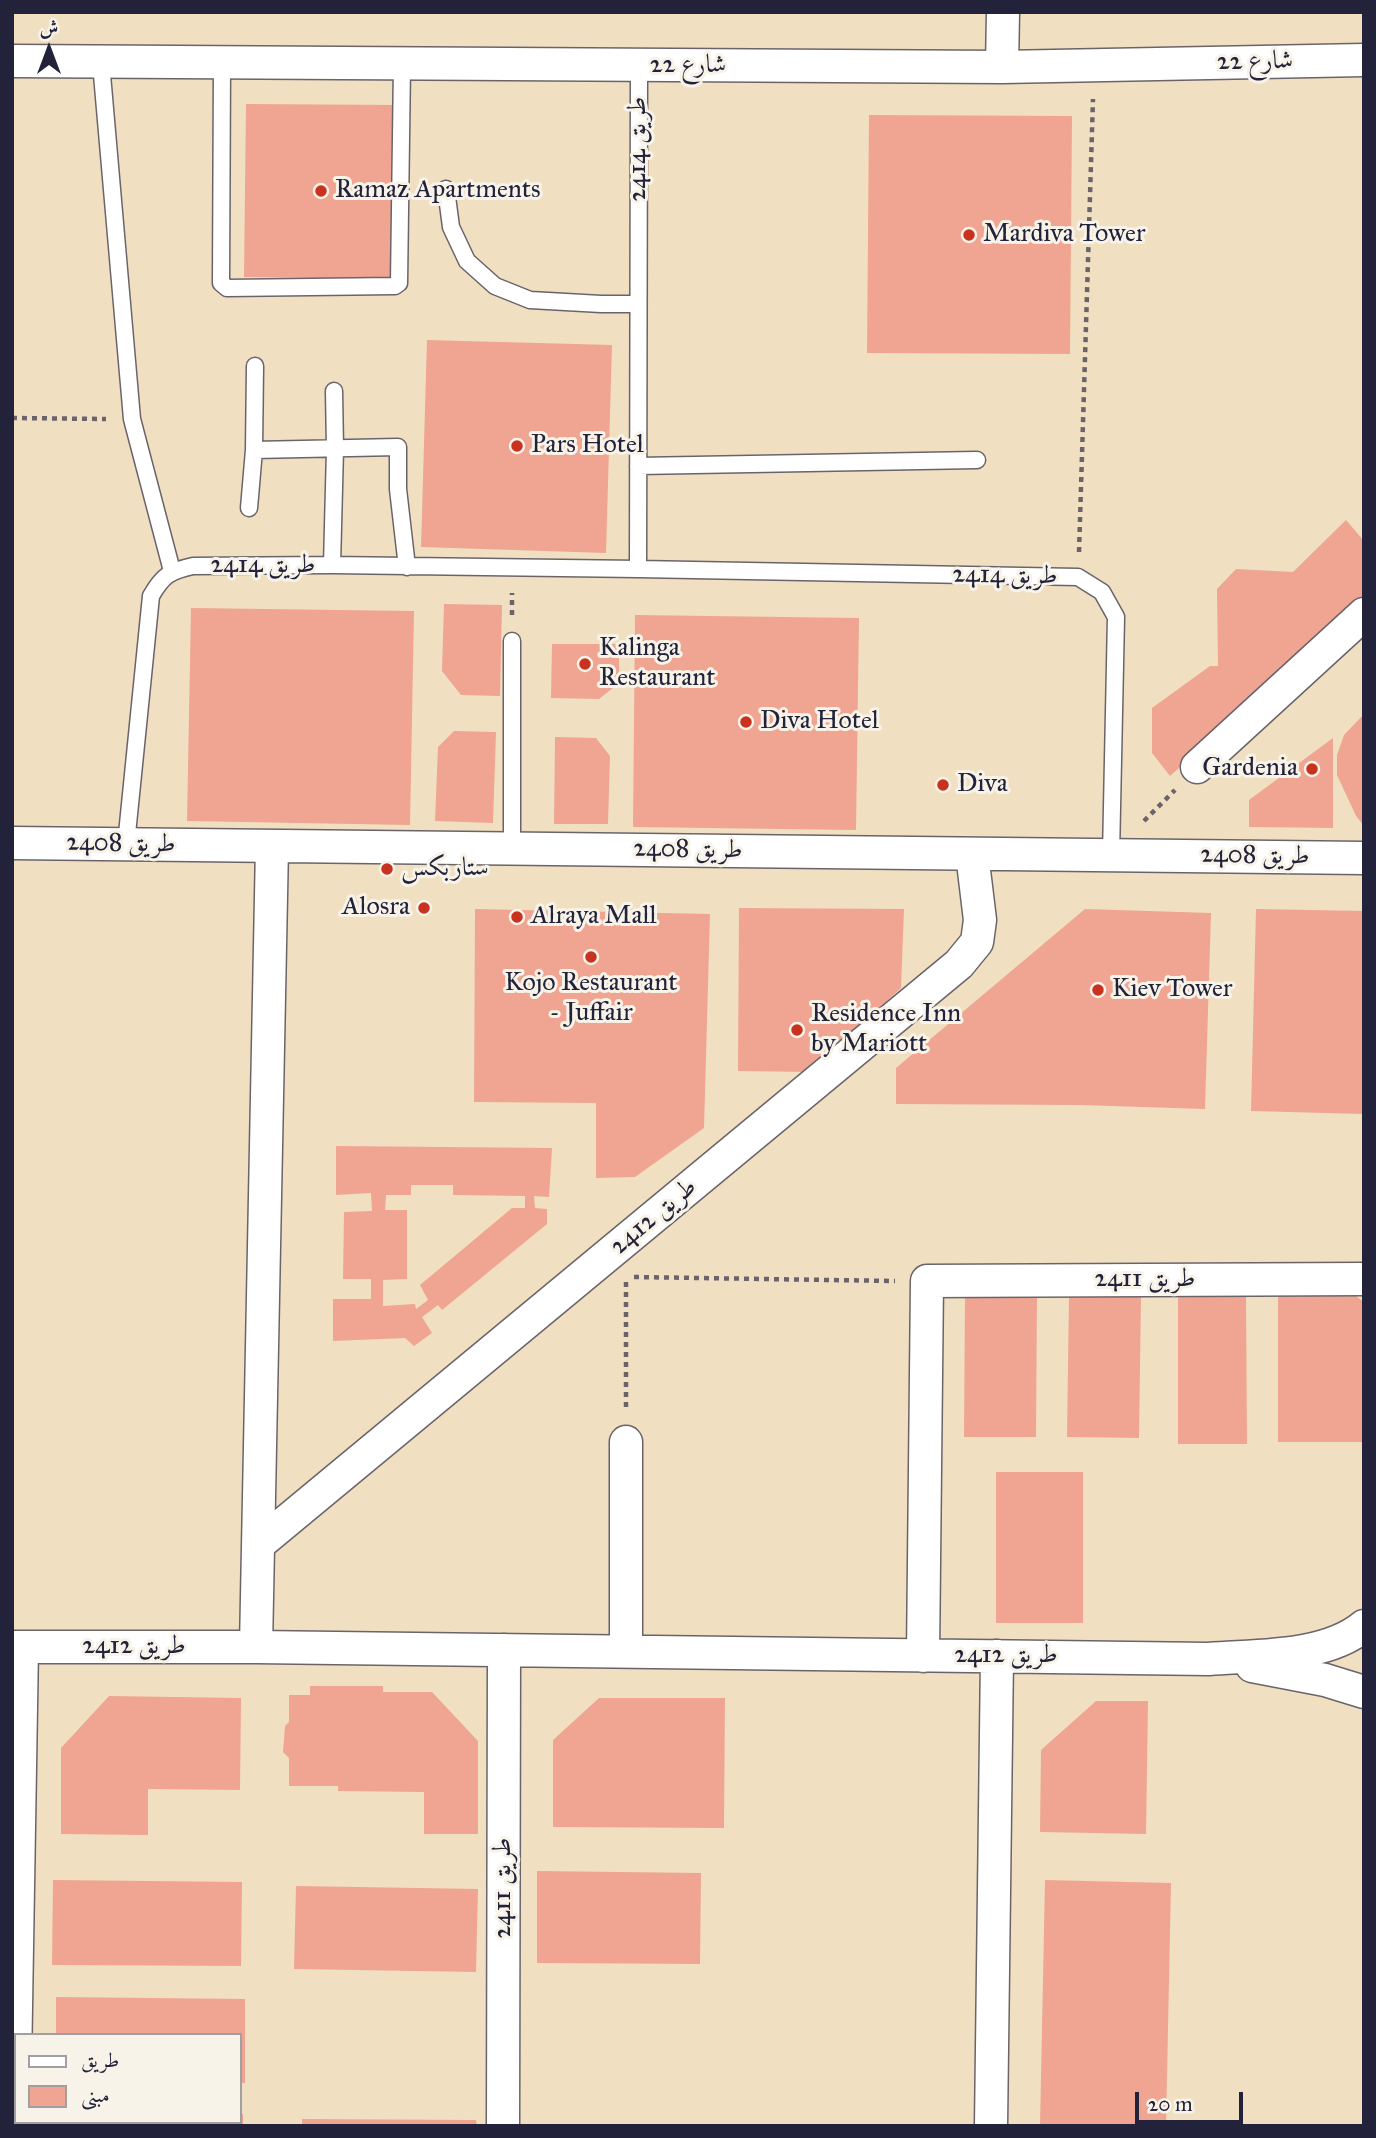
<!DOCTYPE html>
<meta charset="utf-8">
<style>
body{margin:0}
#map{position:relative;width:1376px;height:2138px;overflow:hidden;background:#f1dfc1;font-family:"IM FELL Great Primer",Amiri,serif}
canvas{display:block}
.frame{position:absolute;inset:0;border:14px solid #22223b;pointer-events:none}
.legend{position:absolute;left:14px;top:2033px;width:228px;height:91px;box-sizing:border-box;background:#f7f3e8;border:2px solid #a29fa3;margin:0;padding:9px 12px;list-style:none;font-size:21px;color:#22223b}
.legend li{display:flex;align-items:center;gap:14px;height:35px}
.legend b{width:35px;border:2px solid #a29fa3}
.north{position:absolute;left:14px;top:14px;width:70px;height:70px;-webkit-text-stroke:5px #f7f3e8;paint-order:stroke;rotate:0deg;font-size:19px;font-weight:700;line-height:28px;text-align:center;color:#22223b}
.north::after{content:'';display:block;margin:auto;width:24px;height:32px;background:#22223b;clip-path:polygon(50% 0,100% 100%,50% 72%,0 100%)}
.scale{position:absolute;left:1135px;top:2092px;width:108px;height:32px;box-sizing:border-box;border:4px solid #22223b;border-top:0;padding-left:9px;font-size:21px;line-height:24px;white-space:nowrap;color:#22223b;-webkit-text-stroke:5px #f7f3e8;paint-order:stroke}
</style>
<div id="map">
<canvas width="1376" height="2138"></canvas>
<div class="frame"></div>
<ul class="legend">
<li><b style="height:9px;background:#fff"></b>طريق</li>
<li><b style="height:19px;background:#efa592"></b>مبنى</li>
</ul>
<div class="north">ش</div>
<div class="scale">20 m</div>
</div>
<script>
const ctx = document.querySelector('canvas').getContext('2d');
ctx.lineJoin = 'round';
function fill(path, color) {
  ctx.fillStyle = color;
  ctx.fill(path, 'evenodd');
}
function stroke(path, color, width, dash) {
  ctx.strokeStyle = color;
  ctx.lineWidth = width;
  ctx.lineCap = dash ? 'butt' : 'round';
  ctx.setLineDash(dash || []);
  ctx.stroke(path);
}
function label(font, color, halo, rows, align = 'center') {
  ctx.font = font + ' "IM FELL Great Primer",Amiri,serif';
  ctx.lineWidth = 6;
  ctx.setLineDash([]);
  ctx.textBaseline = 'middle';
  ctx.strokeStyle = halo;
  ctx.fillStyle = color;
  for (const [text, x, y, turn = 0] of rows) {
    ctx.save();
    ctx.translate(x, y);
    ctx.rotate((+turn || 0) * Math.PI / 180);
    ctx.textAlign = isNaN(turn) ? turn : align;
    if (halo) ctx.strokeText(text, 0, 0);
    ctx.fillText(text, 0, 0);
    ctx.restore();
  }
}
fill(new Path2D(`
 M246 104 398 105 396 279 244 277Z
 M869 115 1072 116 1070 354 867 353Z
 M427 340 612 345 606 553 421 547Z
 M1346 520 1364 541V603L1170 776 1152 753V708L1210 666H1218L1217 589 1236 569 1293 572Z
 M444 604 502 605 500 696 461 695 442 671Z
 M191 608 414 611 410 825 187 821Z
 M635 615 859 618 856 830 633 827Z
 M552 644H619V683L599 699 551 698Z
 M1364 714V826L1356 816 1337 775V755L1344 735Z
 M454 731 496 732 493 823 435 821 438 747Z
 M555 737 596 738 610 756 608 824H554Z
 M1333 738V828L1249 827V800Z
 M739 908 904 909 901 988 810 1072 738 1071Z
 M475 909 710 914 704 1128 635 1177 596 1178V1103L474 1102Z
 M1085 909 1211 913 1205 1109 1080 1105 896 1104V1068Z
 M1256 909 1364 911V1114L1251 1111Z
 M336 1146 552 1148 549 1197 534 1196 535 1208 547 1209V1224L442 1310 438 1305 422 1317 432 1333 414 1346 405 1338 333 1341V1299H371V1279H343L344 1212 372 1211 371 1193 336 1195ZM411 1185H453V1195L525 1196V1208H512L420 1285 428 1300 416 1309 415 1304 383 1306V1280L407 1279V1210H385L386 1195H411Z
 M1342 1286 1364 1302V1442H1278V1292Z
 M1246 1293 1247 1444H1178V1294Z
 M965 1295H1037L1036 1437H964Z
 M1069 1295 1141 1296 1139 1438 1067 1437Z
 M996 1472H1083V1623H996Z
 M310 1686H383V1692H432L478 1741V1834H424V1792L338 1791V1786H289V1758L283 1752 285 1726 289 1722V1695H310Z
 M109 1696 241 1698 240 1790 148 1789V1835L61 1834V1748Z
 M599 1698H725L724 1828 553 1827V1740Z
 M1096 1701H1148L1146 1834 1040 1832 1041 1750Z
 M537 1871 701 1873 700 1964 537 1963Z
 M53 1880 242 1882 241 1966 52 1965Z
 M1045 1880 1171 1883 1166 2126H1040Z
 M296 1886 478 1889 476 1972 294 1969Z
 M56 1997 245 1999V2083H240V2035H56Z
 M240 2114H243V2126H56V2122H240Z
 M302 2119 476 2120 477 2126H302Z`), '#efa592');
const lane = new Path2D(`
 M101 63 132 419 172 571
 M222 63 221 283 227 288 395 286 399 283 402 65
 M639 65 638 569 1078 577 1102 592 1116 617 1111 855
 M446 189 451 227 467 261 495 286 530 300 601 304H638
 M254 450 398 447V489L407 567
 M638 466 977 460
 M249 508 254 450 255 366
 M332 565 335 449 334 391
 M512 641V848
 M126 844 151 596C163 575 170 571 193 566L332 565 638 569`);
const street = new Path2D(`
 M12 61 1002 67 1364 60
 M1002 67 1003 12
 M1197 767 1364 614
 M12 843 1364 858
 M626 1442V1651
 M259 1544 959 964 977 942 980 920 972 854
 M12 1647H256L1209 1659C1258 1655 1325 1658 1364 1626
 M256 1647 272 846
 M923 1656 927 1281 1364 1279
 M1252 1666 1325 1680 1364 1692
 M14 2126 22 1647
 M503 2126 504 1650
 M991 2126 997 1656`);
stroke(lane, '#6a646a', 19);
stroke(street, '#6a646a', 35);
stroke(new Path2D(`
 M12 418 106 419
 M1079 552 1093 99
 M512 615V593
 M1144 821 1175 790
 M634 1277 895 1281
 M626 1282V1410`), '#6a646a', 4.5, [5, 5]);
stroke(lane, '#fff', 16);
stroke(street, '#fff', 32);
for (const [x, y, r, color] of [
 [321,191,7,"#c8321e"],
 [969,235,7,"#c8321e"],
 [517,446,7,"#c8321e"],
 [585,664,7,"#c8321e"],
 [746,722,7,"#c8321e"],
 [1312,769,7,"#c8321e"],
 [943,785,7,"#c8321e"],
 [387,869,7,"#c8321e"],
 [424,908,7,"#c8321e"],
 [517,917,7,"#c8321e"],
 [591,957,7,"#c8321e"],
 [1098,990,7,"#c8321e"],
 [797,1030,7,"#c8321e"]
]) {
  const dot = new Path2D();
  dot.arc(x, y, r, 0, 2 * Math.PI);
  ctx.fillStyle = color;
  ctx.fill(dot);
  stroke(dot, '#f7f3e8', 2.5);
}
label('26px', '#22223b', '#f7f3e8', [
 ["شارع 22",1255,62,-1],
 ["شارع 22",688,66],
 ["طريق 2414",639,149,-90],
 ["طريق 2414",263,566],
 ["طريق 2414",1005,576,1],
 ["طريق 2408",121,844,1],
 ["طريق 2408",688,850,1],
 ["طريق 2408",1255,856,1],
 ["طريق 2412",654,1217,-40],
 ["طريق 2411",1145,1280],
 ["طريق 2412",134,1647],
 ["طريق 2412",1006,1656],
 ["طريق 2411",504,1888,-90]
]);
label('26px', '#22223b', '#f7f3e8', [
 ["Ramaz Apartments",335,191],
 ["Mardiva Tower",983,235],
 ["Pars Hotel",531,446],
 ["Kalinga",599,649],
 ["Restaurant",599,679],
 ["Diva Hotel",760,722],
 ["Gardenia",1298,769,"right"],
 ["Diva",957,785],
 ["ستاربكس",401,869],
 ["Alosra",410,908,"right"],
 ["Alraya Mall",531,917],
 ["Kojo Restaurant",591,984,"center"],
 ["- Juffair",591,1014,"center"],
 ["Kiev Tower",1112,990],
 ["Residence Inn",811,1015],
 ["by Mariott",811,1045]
], 'left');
</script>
